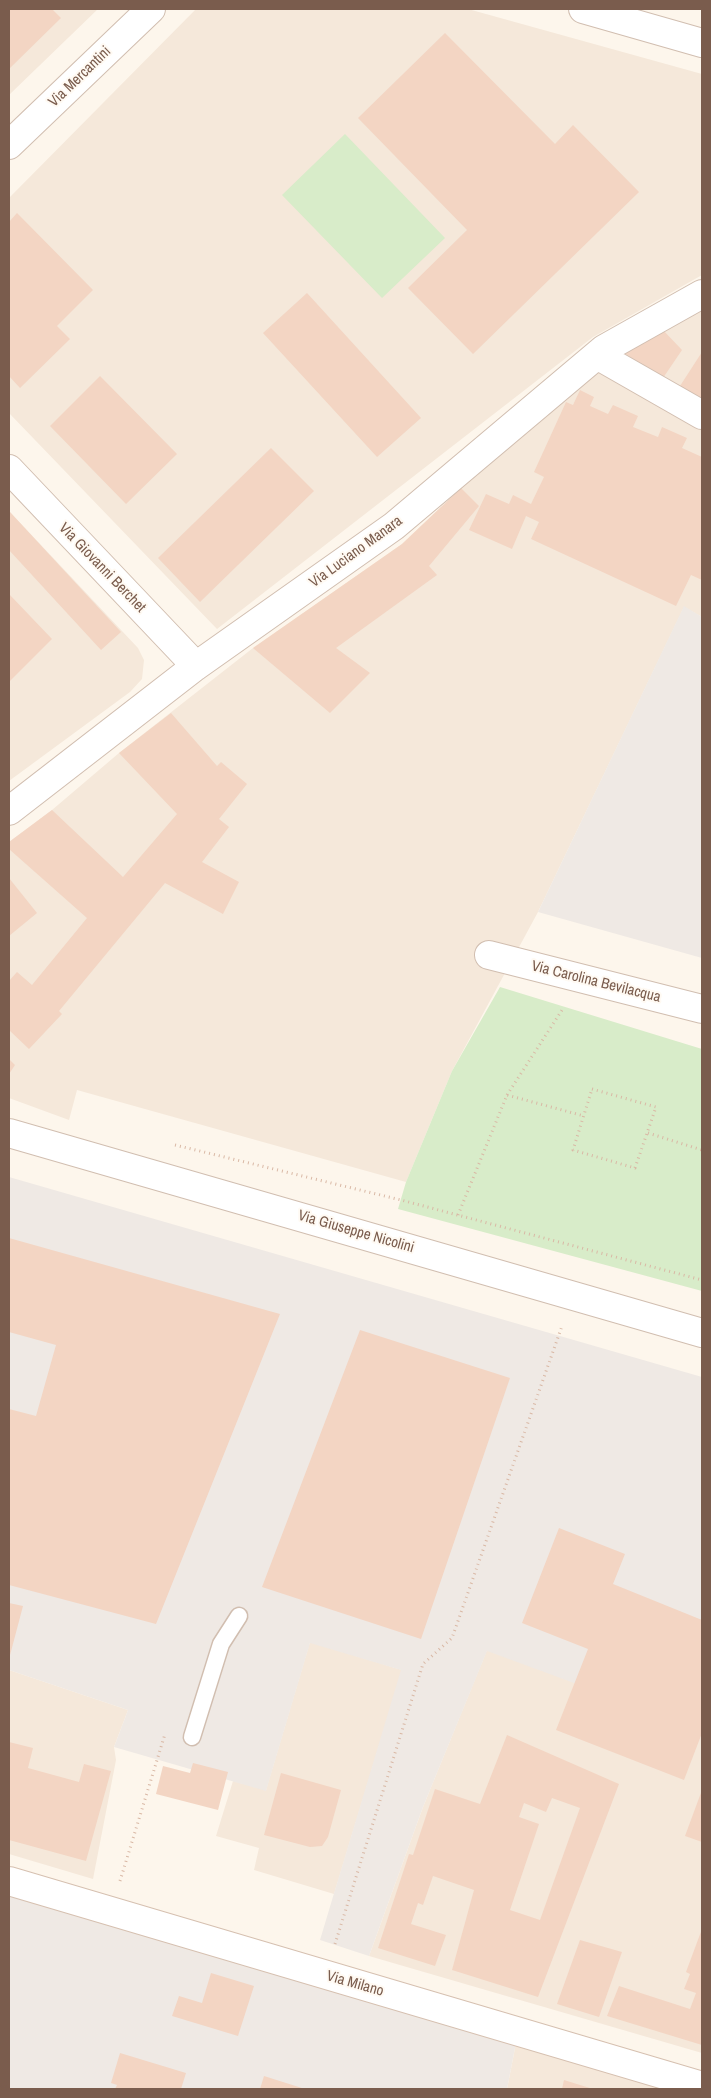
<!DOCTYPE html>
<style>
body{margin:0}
#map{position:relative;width:711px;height:2098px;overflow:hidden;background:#fdf6ec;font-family:"Archivo Narrow",sans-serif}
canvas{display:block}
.frame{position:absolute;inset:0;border:10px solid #7a5c4d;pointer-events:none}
</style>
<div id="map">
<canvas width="711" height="2098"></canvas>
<div class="frame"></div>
</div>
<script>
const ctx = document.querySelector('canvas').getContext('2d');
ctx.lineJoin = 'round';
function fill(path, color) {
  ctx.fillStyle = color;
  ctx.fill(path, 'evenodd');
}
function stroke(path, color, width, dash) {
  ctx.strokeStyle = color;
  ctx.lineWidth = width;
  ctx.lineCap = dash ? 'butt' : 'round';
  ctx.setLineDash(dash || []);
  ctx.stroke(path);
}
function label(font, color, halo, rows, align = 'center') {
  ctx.font = font + ' "Archivo Narrow",sans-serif';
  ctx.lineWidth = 4;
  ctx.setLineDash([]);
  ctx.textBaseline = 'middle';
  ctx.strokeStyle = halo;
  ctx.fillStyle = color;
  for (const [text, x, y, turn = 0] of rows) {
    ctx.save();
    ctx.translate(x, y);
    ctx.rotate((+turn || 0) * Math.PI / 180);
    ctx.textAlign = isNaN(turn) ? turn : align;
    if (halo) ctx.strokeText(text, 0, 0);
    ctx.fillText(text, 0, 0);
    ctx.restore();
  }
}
fill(new Path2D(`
 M9 9H98L9 95Z
 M196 9H468L702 74V275L593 337 217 629 9 413V198Z
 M702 300V617L684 607 538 912 452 1071 406 1182 77 1090 69 1120 9 1098V842L52 810 119 753 253 648 402 544 598 358Z
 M9 511 138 648 144 660 142 679 130 692 9 781Z
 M310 1642 402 1670 334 1894 254 1870 259 1848 216 1836 233 1781 266 1790Z
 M487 1650 702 1730V2053L369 1956 423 1807Z
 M9 1670 128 1710 114 1747 116 1760 93 1879 9 1854Z
 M516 2043 662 2089H507Z`), '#f5e8da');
fill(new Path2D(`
 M684 606 702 617V958L538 912Z
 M9 1177 702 1377V1730L487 1651 423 1807 369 1956 320 1940 401 1670 310 1643 266 1791 114 1747 128 1710 9 1670Z
 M9 1894 516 2043 507 2089H9Z`), '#efe9e4');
fill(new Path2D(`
 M345 134 445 238 382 298 282 195Z
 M500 987 702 1049V1291L398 1209 406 1182 452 1071Z`), '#d8ecc9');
fill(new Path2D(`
 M9 9H52L61 18 9 69Z
 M445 33 555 144 573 125 639 192 473 354 408 288 467 230 358 118Z
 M17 213 93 290 57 326 70 339 20 388 9 376V222Z
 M307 293 421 418 377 457 263 333Z
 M661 328 682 350 663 378 621 351Z
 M702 352V401L680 386Z
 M100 376 177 454 126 504 50 426Z
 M580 390 594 397 590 406 608 414 613 405 638 416 633 427 658 437 662 427 687 438 682 448 702 457V580L691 575 676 606 531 539 539 522 526 516 512 549 469 530 486 494 509 504 513 495 531 504 544 477 534 472 566 402 573 405Z
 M271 448 314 491 200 602 158 558Z
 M461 488 479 506 429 566 437 575 336 648 370 673 330 713 253 648 402 544Z
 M10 512 121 632 101 650 9 550Z
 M9 594 52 639 9 682Z
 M171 713 217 766 221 762 247 784 219 819 229 827 202 862 239 882 223 914 165 883 59 1011 62 1014 29 1049 9 1030V981L17 972 32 985 87 918 9 849V842L52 810 123 877 177 814 119 753Z
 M9 878 37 913 9 936Z
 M9 1059 15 1065 9 1074Z
 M9 1238 280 1314 156 1624 9 1585V1409L36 1416 56 1345 9 1332Z
 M360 1330 510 1378 421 1639 262 1587Z
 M559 1528 625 1554 613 1584 702 1620V1733L684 1780 556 1730 588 1649 522 1623Z
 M9 1603 23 1606 9 1659Z
 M507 1735 619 1784 538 1997 452 1970 474 1890 433 1876 423 1905 418 1903 411 1924 446 1935 435 1966 378 1948 409 1854 413 1855 435 1789 480 1804ZM552 1798 580 1808 540 1920 510 1910 539 1824 519 1817 524 1803 546 1812Z
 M9 1742 33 1748 28 1768 79 1782 84 1764 111 1771 86 1861 9 1840Z
 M193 1763 228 1772 218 1810 156 1794 163 1766 190 1773Z
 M281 1773 341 1790 328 1837 322 1846 310 1847 264 1835Z
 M702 1790V1842L685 1836Z
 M702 1929V2045L607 2016 619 1986 690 2009 696 1993 684 1989 690 1974 686 1972Z
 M580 1940 622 1952 599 2017 557 2004Z
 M211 1973 254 1986 238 2036 172 2016 179 1996 202 2003Z
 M120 2053 186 2073 181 2089H115L117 2085 111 2083Z
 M264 2076 305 2089H260Z
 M564 2080 593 2089H562Z`), '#f3d5c3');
const service = new Path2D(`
 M192 1737 221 1644 239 1616`);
const minor = new Path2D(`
 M583 9 702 43
 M9 145 151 9
 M597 355 702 415
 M9 469 196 666
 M9 811 196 666 394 526 604 349 702 294
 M489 955 702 1009
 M9 1133 702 1333`);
const secondary = new Path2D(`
 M9 1881 702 2086`);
stroke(service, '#d1beb0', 19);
stroke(minor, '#d1beb0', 30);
stroke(secondary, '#d6c0b0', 30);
stroke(new Path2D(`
 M592 1089 656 1107 635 1168 573 1150Z
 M507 1095 564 1007
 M648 1133 702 1150
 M175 1145 401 1200 702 1280
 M458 1215 507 1095 584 1116
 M120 1881 165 1734
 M335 1944 423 1664 452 1638 562 1326`), '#d9b8a5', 3, [1, 4]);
stroke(service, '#fff', 16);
stroke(minor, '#fff', 28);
stroke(secondary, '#fff', 28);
label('15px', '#7a5c4d', '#fffaf3', [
 ["Via Mercantini",80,77,-44],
 ["Via Luciano Manara",356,552,-36],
 ["Via Giovanni Berchet",102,568,46],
 ["Via Carolina Bevilacqua",596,982,14],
 ["Via Giuseppe Nicolini",356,1232,16],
 ["Via Milano",355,1984,16]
]);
</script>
